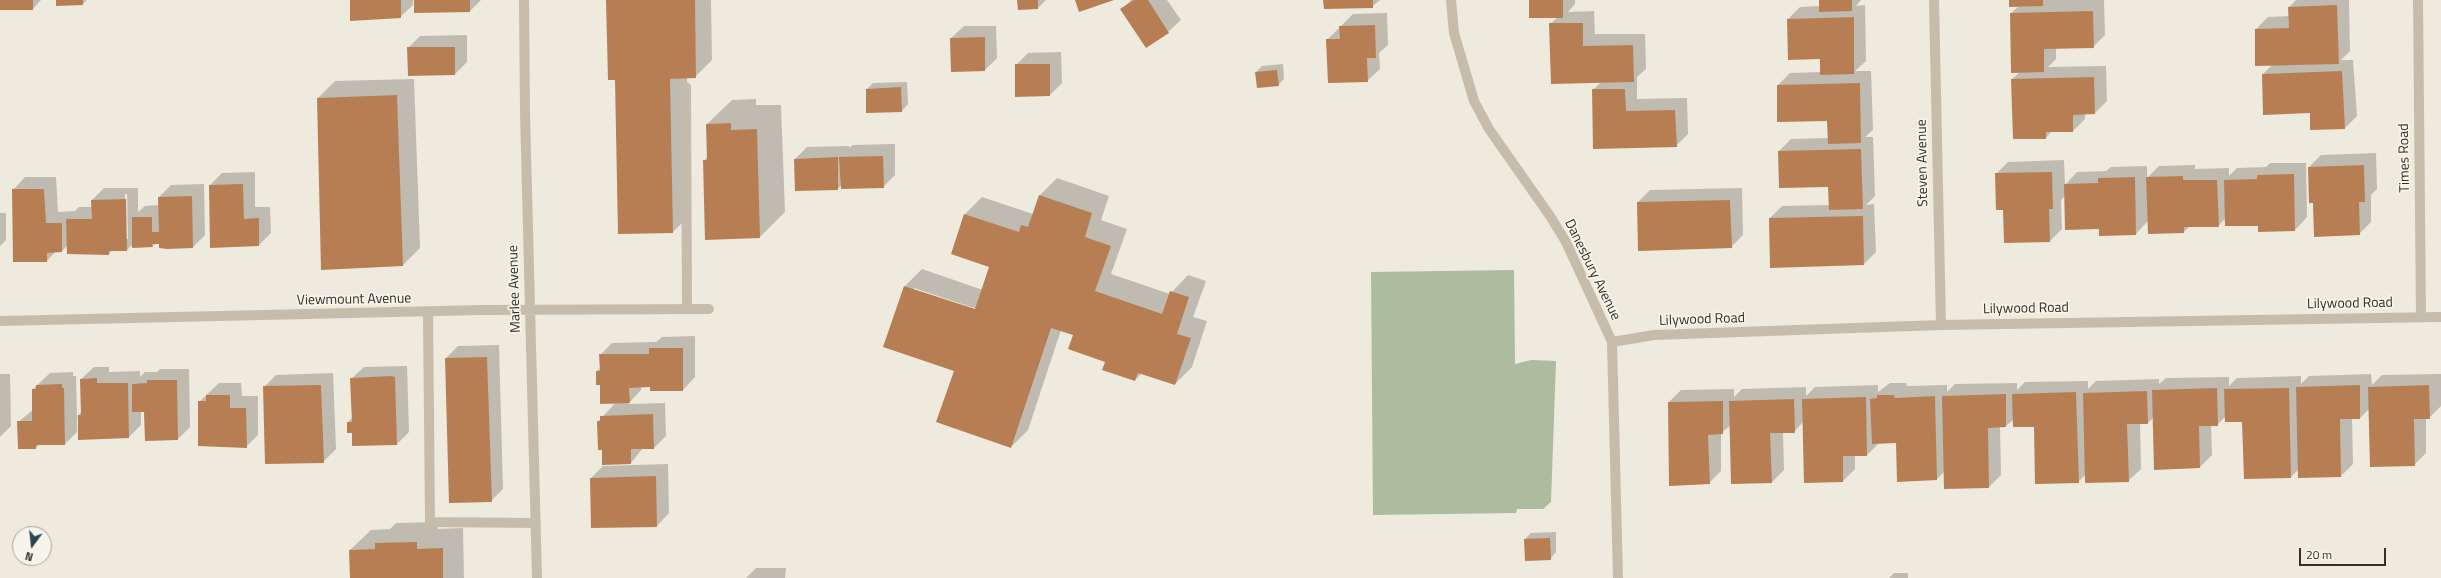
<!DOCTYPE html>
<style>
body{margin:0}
#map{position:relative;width:2441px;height:578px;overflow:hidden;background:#efeade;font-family:"Titillium Web",sans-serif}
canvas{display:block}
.north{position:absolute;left:12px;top:526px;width:40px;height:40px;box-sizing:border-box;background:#f7f4e9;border:1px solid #a9a59c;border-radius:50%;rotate:195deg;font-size:11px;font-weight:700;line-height:16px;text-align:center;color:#342f29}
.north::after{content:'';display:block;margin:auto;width:14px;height:18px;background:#244551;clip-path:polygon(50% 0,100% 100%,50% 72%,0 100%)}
.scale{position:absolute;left:2299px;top:548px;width:87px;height:18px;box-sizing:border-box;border:2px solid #342f29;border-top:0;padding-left:5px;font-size:12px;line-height:14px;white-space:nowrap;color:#342f29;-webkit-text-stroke:3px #f7f4e9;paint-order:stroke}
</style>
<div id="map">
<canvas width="2441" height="578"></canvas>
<div class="north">N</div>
<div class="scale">20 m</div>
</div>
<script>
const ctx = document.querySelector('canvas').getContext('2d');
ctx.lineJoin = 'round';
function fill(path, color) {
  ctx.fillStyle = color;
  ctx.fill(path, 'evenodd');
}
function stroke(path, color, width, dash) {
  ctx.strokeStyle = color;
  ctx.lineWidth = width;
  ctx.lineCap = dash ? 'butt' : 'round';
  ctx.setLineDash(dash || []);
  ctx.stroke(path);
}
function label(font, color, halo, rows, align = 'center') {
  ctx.font = font + ' "Titillium Web",sans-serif';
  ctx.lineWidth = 3.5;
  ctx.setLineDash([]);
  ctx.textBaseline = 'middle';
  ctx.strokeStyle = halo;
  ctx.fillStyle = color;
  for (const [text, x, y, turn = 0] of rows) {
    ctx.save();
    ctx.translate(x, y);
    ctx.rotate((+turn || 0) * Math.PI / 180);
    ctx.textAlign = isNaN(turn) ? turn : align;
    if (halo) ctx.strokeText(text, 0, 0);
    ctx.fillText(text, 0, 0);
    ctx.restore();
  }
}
fill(new Path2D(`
 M1514 270 1515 364 1531 360 1556 361 1551 502 1543 509H1517L1516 513 1373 515 1371 272Z`), '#adbc9f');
fill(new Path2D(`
 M0 0H41L33 9H0Z
 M57 0H87L83 4Z
 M351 0H413V5L400 17Z
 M415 0H481L470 11Z
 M608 0H711L712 60 695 77H687L690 215 673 232 616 78Z
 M1018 0H1046L1038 8Z
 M1131 0H1167L1181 20 1168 32 1146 47 1122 9Z
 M1324 0H1380L1372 7Z
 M1530 0H1575V4L1568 12 1594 11 1595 34H1645L1646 69 1637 77V99L1687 98 1688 134 1676 146 1593 90 1601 82 1550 24 1558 17Z
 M1820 0H1861L1856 6 1865 5 1866 61 1855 71H1871L1873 130 1865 137H1873L1875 196 1866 205 1874 204 1876 252 1864 264 1770 218 1782 206 1830 205 1829 186 1779 151 1791 139 1829 138 1828 120 1778 85 1790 73 1821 72V58L1788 19 1800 7 1820 6Z
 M2010 0H2104L2105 35 2093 47 2056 48V59L2048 67 2106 66 2107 101 2095 113H2085V119L2073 131H2052L2046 138 2012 79 2020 72 2011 13 2019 6Z
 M2296 0H2349L2350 51 2341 60H2353L2357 116 2345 128 2311 129V112L2263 74 2272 65H2256V29L2268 17 2290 16 2289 7Z
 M1387 13 1388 45 1379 53 1380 69 1367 81 1327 40 1353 14Z
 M964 26H996L997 58 985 70 951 38Z
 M467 35V62L455 74 408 48 420 36Z
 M1061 52 1062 83 1050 95 1016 65 1028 53Z
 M1283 64 1284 79 1278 85 1256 72 1262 66Z
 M414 79 420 248 403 265 322 269 318 98 335 81Z
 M907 82 908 104 902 111 867 89 873 83Z
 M756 99V105H781L785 212 760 237 704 161 708 156 707 124 732 100Z
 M895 144V175L883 187 841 185 838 189 795 159 807 147 849 146V148L853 145Z
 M2376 153 2377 189 2371 195V222L2359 234 2309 167 2321 155Z
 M2064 160 2065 185 2077 172 2106 171 2111 167 2147 166V178L2159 166 2195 165V169L2229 168V176L2237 168 2266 167 2270 163H2306L2307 217 2295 230 2226 218 2218 226H2190L2184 232 2149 233 2148 221 2136 234 2065 196 2061 200 2062 229 2050 241 2004 209 1996 174 2008 162Z
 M255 172V207H270L271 233 259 245 211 247 210 185 222 173Z
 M25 177H56L58 212 75 211 79 207H92V200L104 188H138V212L145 206 159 205V197L171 185 204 184 205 235 193 247 160 242 152 246 133 244 127 250H112L109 254 67 246 62 251H56L47 261 13 190ZM125 194H127L128 239H126Z
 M1057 178 1109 196 1101 220 1127 229 1111 274 1170 294 1188 275 1206 281 1193 317 1207 321 1192 367 1175 384 1142 373 1135 380 1106 361 1074 335 1061 330 1028 430 1011 447 955 370 905 286 922 269 983 290 991 266 952 253 965 214 982 197 1033 214 1040 195ZM914 288 980 310 979 312 914 290Z
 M1742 188 1743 235 1731 247 1638 202 1650 190Z
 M0 213H6V240L0 246Z
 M695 336V377L683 390 641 386V390L628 404 665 403 666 436 654 448H643L631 463 603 449 598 422 615 403 601 384 597 371 600 368V355L612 343 656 342 662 337Z
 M499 345 503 489 491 501 446 358 458 346Z
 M407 366 409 432 397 444 353 432 348 422 352 418 351 379 364 367Z
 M94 367H109V372L140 371V377L145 372H157L160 369H189L190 427 178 439 145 411H141V425L129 437 77 417V432L65 444H40L36 448 18 422 33 410V389L50 373 73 372V376H76L77 417 82 411 81 379Z
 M333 373 336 449 323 462 264 387 276 375Z
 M0 374H10L11 426 0 437Z
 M2371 374 2372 385 2382 375 2441 374V406L2429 418H2426V453L2414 465 2370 408 2360 418H2352L2353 464 2341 476 2299 469 2291 477 2245 478 2243 421 2226 416 2217 425H2211L2212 455 2200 467 2154 417 2148 423H2140L2141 469 2128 481 2086 474 2078 482 2035 426 2014 419 2006 426 2000 427 2001 475 1989 487 1945 488 1944 472 1937 479 1898 481 1897 442 1879 443 1867 455H1855V469L1843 481 1803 422 1794 432H1783L1784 470 1772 482 1731 425 1721 433V471L1709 483 1669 402 1681 390 1734 389V397L1742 389 1806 387V396L1815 387 1878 385V392L1890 383H1906L1907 386 1947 385V392L1955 384 2017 383V390L2025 382 2088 381V389L2096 381 2159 379V384L2166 378 2229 377V386L2237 378 2301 376V384L2309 376Z
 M219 383H241L242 396H258V435L246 447 199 402Z
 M668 464 669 513 657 526 592 527 591 478 603 466Z
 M438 522V529L463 528 464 578H351L350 550 371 530 390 529 396 523Z
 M1556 532V552L1550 559 1525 539 1531 533Z
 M756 568H786L785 578H746Z
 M1894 573H1908V578H1889Z`), '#0003');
fill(new Path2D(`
 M0 0H33V10H0Z
 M56 0H83V5L56 6Z
 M350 0H401V18L350 21Z
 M414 0H470V12L414 13Z
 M606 0H695L696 78 670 79 673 233 618 234 615 80H608Z
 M1017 0H1038V9L1018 10Z
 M1075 0H1114L1079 12Z
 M1134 0H1148L1169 33 1146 48 1120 9Z
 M1323 0H1373V8L1324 9Z
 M1529 0H1563V18H1529Z
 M1819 0H1852V11L1819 12Z
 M2009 0H2043V6L2009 7Z
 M2337 5 2339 64 2255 66V29L2289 28 2288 7Z
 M2093 11 2094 48 2044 49V72L2011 73 2010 13Z
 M1854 17V74L1820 75V59L1788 60 1787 19Z
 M1549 23H1583V46L1633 45 1634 82 1551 84Z
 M1375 25 1376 58H1367L1368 82 1328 83 1326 39H1340L1339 26Z
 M985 37V71L951 72 950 38Z
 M407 47H455V75L408 76Z
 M1015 64H1050V96L1015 97Z
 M1277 70 1279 86 1257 88 1255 72Z
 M2342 71 2345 129 2310 130V113L2263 115 2262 74Z
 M2094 77 2095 114 2073 115V132H2046V139H2013L2011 79Z
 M1860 83 1861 143 1828 144 1827 121 1777 122V85Z
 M901 87 902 112 866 113V89Z
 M1592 89H1625L1626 111 1675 110 1677 147 1593 149Z
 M397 95 403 266 321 270 317 98Z
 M731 123V130L757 129 760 238 705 240 703 160H707L706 124Z
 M1861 149 1863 209 1829 210 1828 187 1779 188 1778 151Z
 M883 156 884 188 841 189 839 157Z
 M838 157V190L795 191 794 159Z
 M2364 165 2365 202H2359L2360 235 2314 237 2313 203H2309L2308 167Z
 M2052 172 2053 209H2049L2050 242 2004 243 2003 210H1996L1995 173Z
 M2294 174 2295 231 2258 232V226H2225L2224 180 2257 179V175Z
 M2183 176V180H2217L2219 227H2184V233L2148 234 2146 177Z
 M2135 177 2136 235 2099 236V229L2065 230 2064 184 2098 183V178Z
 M243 184 244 219 259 218V246L210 248 209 185Z
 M12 189H44L46 223H62V252L47 253V262H13Z
 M1039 195 1092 213 1085 237 1111 246 1095 291 1162 314 1170 291 1189 297 1177 334 1191 338 1175 385 1138 373 1135 381 1102 370 1105 362 1068 349 1073 335 1051 328 1011 448 936 422 954 371 883 347 904 286 975 309 989 267 951 254 964 214 1019 232 1021 225 1028 227Z
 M192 196 193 248 167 249 159 248V244H152L153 247 132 248V217H152V232H159L158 197Z
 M126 199 127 251H109V255L67 254 66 219H92L91 200Z
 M1730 200 1732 248 1638 251 1637 202Z
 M1863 216 1864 265 1770 268 1769 218Z
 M649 348H683V391H650V387L629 388 630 403 600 404V385H596V371H600L599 354H649Z
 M487 357 492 502 449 503 445 358Z
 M391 376 395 377 397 445 352 446V433H347V422H352L350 378Z
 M97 378V383H128L129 438 78 440V415H81L80 379Z
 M147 380H177L178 440 145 441 144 412H132V384L147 383Z
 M62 384V388H64L65 445H36V449H18L17 421H32V389H36V385Z
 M321 385 324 463 265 464 263 386Z
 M2360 385V419H2340L2341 477 2298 478 2296 387Z
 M2429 385 2430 419H2414L2415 466 2370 467 2368 387Z
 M2217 388 2218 426H2199L2200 468 2154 470 2152 390Z
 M2289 388 2291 478 2244 479 2242 422H2225L2224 389Z
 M2147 391 2148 424H2127L2129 482 2085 483 2083 393Z
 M2076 392 2079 483 2035 484 2034 427H2013L2012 394Z
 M2006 394V427L1988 428 1989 488 1944 489 1942 396Z
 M206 395H230V408H246L247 448 198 446V401H206Z
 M1877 395H1894L1895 398 1935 396 1937 480 1897 482 1896 443 1872 444 1870 399 1877 398Z
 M1866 397 1867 456H1843V482L1804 483 1802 399Z
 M1794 399 1795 433H1770L1772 483 1731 484 1729 401Z
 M1723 401V434L1708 435 1710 484 1669 486 1668 402Z
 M653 414 654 449H631V464L602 465V450H598L597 421H600V416Z
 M656 476 657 527 591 528 590 478Z
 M1550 538 1551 560 1525 561 1524 539Z
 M417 542V549L443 548V578H350L349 550 375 549V543Z`), '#b77e54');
stroke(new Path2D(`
 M524 0 525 113 537 578
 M1451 0 1454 33 1474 101 1489 129 1550 216 1566 242 1612 342 1618 578
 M1934 0 1941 325
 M2418 0 2421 316
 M686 87 687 309
 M428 312 430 522 536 523
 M0 321 482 310 709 309
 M1612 342 1654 335 1941 325 2441 317`), '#c6bcab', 10);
label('14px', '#342f29', '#f7f4e9', [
 ["Times Road",2405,158,-91],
 ["Steven Avenue",1923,163,-91],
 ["Danesbury Avenue",1592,270,64],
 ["Marlee Avenue",515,289,-92],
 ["Viewmount Avenue",354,300,-1],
 ["Lilywood Road",2350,304,-1],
 ["Lilywood Road",2026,309,-1],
 ["Lilywood Road",1702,320,-2]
]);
</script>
